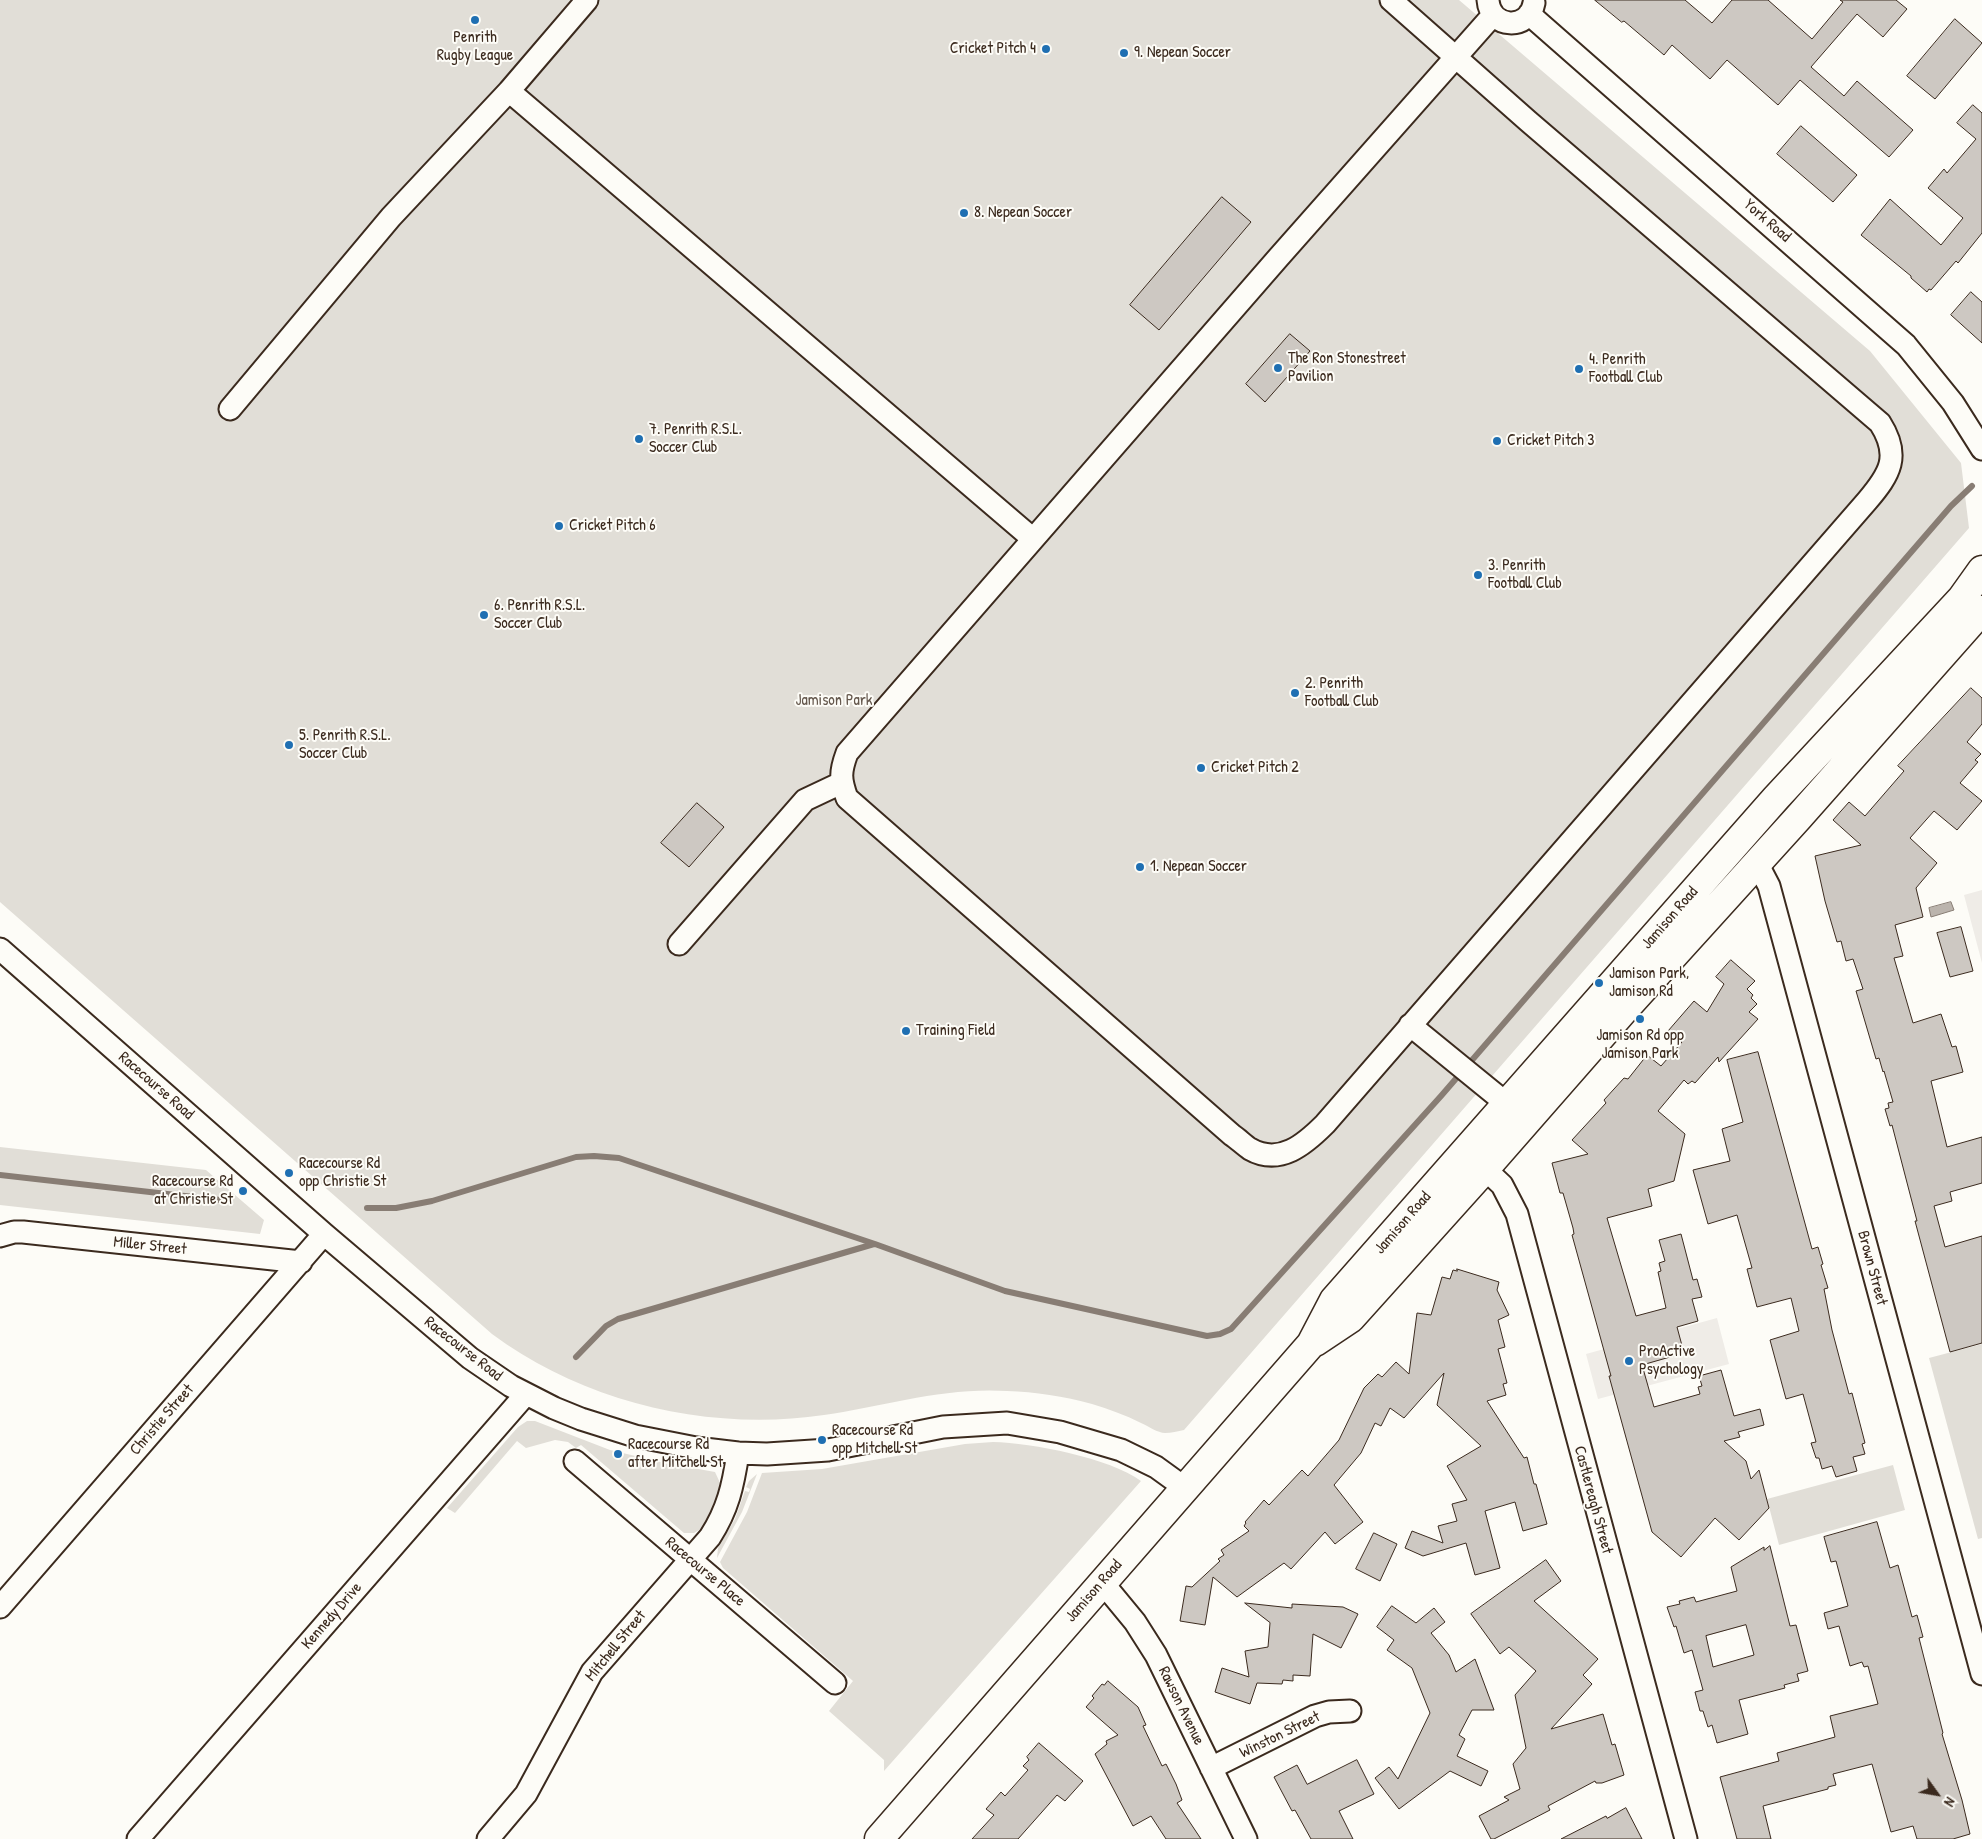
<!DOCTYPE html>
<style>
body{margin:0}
#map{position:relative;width:1982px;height:1839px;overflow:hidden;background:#fdfcf7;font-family:"Patrick Hand",sans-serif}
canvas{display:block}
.north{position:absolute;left:1912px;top:1769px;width:50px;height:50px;-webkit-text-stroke:4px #fdfcf7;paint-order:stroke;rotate:122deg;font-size:14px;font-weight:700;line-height:20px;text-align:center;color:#3b2a1e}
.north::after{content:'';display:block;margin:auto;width:18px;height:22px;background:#3b2a1e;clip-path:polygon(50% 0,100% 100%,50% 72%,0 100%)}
</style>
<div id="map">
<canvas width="1982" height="1839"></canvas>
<div class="north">N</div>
</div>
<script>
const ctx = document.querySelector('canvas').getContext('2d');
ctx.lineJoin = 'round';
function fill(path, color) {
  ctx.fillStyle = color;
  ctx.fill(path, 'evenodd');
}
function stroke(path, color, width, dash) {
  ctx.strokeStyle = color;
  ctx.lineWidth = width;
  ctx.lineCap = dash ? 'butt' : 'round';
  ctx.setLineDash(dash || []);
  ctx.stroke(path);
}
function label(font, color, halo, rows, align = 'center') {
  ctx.font = font + ' "Patrick Hand",sans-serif';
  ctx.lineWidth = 4;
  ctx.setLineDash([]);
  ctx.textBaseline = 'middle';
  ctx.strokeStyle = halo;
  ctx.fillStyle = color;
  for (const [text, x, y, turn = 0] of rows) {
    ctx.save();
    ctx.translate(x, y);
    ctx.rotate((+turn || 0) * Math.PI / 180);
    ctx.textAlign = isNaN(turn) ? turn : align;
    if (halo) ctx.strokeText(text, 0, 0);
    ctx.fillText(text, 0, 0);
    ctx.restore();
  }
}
fill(new Path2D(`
 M1982 890V963L1964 895Z
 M1717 1318 1729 1364 1598 1399 1586 1354Z`), '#efece7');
fill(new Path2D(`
 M0 0H1459L1870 351 1961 463 1969 528 1184 1430C1178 1431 1171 1433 1165 1433 1158 1433 1148 1426 1141 1423 1125 1415 1109 1409 1092 1404 1064 1396 1035 1392 1007 1391 944 1387 885 1406 824 1415 710 1432 585 1403 492 1334L0 902Z
 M0 1147 206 1170 264 1220 260 1234 0 1205Z
 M1982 1344V1538L1978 1539 1929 1358Z
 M527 1421H535L610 1450 665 1463 715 1472 721 1485 720 1497 704 1527 694 1533H684L581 1445 576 1448 568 1442 555 1440 526 1448 517 1441 455 1513 447 1508 518 1427Z
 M993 1442C1032 1443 1110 1458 1141 1481L884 1771V1760L829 1711 853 1681 723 1568 720 1562 747 1512 762 1473 822 1469 965 1444Z
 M1893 1465 1905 1510 1779 1545 1767 1499Z
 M757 1474 742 1512 717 1558 718 1548 735 1519 745 1491 749 1492 750 1489 746 1487 749 1481Z`), '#e1ded7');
const water = new Path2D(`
 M1951 902 1954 910 1931 917 1929 908Z`);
fill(water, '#bbb4ad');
stroke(water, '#887d74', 1);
stroke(new Path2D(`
 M0 1175 229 1201
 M367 1208H396L432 1201 576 1157 594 1156 619 1158 875 1244 1005 1291 1207 1336 1220 1334 1231 1329 1441 1096 1951 506 1972 486
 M576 1357 606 1326 618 1319 874 1244`), '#887d74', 6);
const building = new Path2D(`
 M1595 0H1685L1712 23 1732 0H1768L1812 39 1843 2 1840 0H1896L1907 9 1883 37 1857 14 1811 67 1844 96 1857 81 1913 130 1889 157 1800 80 1778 105 1727 60 1710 79 1672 45 1664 55 1624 21 1622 22Z
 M1955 19 1982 43 1935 99 1907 76Z
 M1973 105 1982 113V233L1958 263 1956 261 1931 290 1929 289 1927 292 1911 278V276L1861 235 1890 199 1941 245 1963 218 1928 188 1944 169 1947 173 1976 139 1957 123Z
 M1801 126 1857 175 1833 202 1777 154Z
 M1222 197 1251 222 1159 330 1130 305Z
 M1971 292 1982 302V343L1951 315Z
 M1290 334 1310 351 1265 402 1246 384Z
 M1971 688 1982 698V724L1967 742 1981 754 1975 760 1978 762 1960 783 1982 801 1957 830 1934 811 1910 838 1937 863 1916 888 1923 917 1895 925 1903 956 1894 958 1913 1023 1941 1014 1952 1047 1956 1046 1963 1072 1931 1081 1947 1147 1982 1137V1183L1950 1192 1952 1201 1934 1206 1945 1247 1982 1236V1343L1950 1352 1915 1221H1917L1905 1175 1892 1125 1890 1126 1885 1109 1889 1108 1888 1103 1893 1102 1884 1071 1883 1072 1879 1058 1876 1059 1856 991 1863 989 1853 959 1846 961 1841 941 1837 942 1825 901 1815 856 1861 845 1833 820 1849 802 1865 816 1904 771 1898 766Z
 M697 803 724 827 689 867 661 843Z
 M1961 927 1973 971 1950 977 1937 933Z
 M1731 960 1755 981 1747 989 1753 995 1751 998 1757 1004 1749 1012 1758 1019 1719 1062 1718 1057 1695 1083 1692 1081 1688 1084 1684 1080 1658 1111 1685 1134 1674 1181 1648 1189 1652 1206 1607 1218 1636 1316 1666 1308 1658 1272 1661 1271 1659 1263 1665 1261 1659 1240 1681 1234 1693 1280 1697 1279 1702 1297 1692 1299 1698 1321 1677 1327 1684 1353 1642 1365 1654 1407 1700 1394 1698 1387 1702 1386 1699 1376 1721 1370 1734 1416 1760 1409 1764 1425 1738 1432 1740 1437 1724 1441 1746 1461 1751 1479 1759 1470 1769 1508 1739 1540 1715 1518 1681 1557 1652 1532 1609 1376H1611L1572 1235 1574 1234 1573 1228 1563 1193H1560L1552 1163 1588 1154 1572 1140 1606 1103 1604 1100 1624 1078 1628 1079 1647 1055 1661 1066 1682 1042 1668 1031 1694 1001 1707 1012 1724 984 1716 977Z
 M1758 1052 1812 1249 1818 1247 1823 1264 1821 1265 1828 1288 1824 1289 1832 1330 1849 1394 1852 1393 1865 1443 1862 1444 1865 1454 1853 1457 1857 1471 1836 1477 1832 1466 1822 1469 1819 1458H1816L1811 1443 1816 1442 1803 1394 1786 1399 1770 1340 1799 1331 1791 1298 1757 1307 1747 1269 1752 1268 1737 1215 1708 1224 1693 1170 1730 1161 1722 1129 1743 1122 1727 1060Z
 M1457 1269 1499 1282 1497 1290 1509 1315 1498 1320 1505 1347 1498 1349 1507 1383 1503 1384 1506 1395 1487 1401 1524 1458 1527 1457 1534 1484H1536L1547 1524 1523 1531 1515 1502 1485 1511 1500 1568 1475 1575 1466 1543 1423 1556 1405 1548 1412 1531 1443 1543 1438 1526 1457 1521 1452 1504 1467 1500 1447 1466 1481 1446 1437 1405 1444 1373 1404 1418 1390 1408 1381 1426 1375 1423 1361 1453 1334 1485 1363 1522 1335 1544 1325 1532 1291 1569 1284 1563 1237 1597 1213 1577 1205 1625 1180 1621 1186 1586 1192 1587 1220 1561 1218 1559 1224 1555 1221 1550 1249 1531 1244 1526 1246 1523 1245 1522 1264 1500 1269 1505 1302 1470 1308 1476 1339 1440 1364 1388 1378 1374 1382 1377 1396 1362 1409 1374 1417 1313 1431 1315 1442 1277 1450 1279 1453 1270 1457 1271Z
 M1877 1522 1890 1568 1898 1565 1912 1617 1917 1615 1923 1637 1919 1638 1943 1733 1942 1734 1962 1800 1970 1834 1953 1839H1917L1913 1826 1891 1832 1872 1764 1833 1774 1836 1785 1828 1787V1789L1763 1806 1771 1839H1737L1720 1777 1779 1761 1777 1753 1835 1737 1830 1716 1878 1704 1868 1666 1864 1667 1862 1662 1850 1666 1839 1626 1828 1629 1824 1613 1848 1606 1836 1561 1831 1562 1824 1537Z
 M1374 1533 1397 1544 1380 1581 1356 1569Z
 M1770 1546 1790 1626 1796 1625 1808 1671 1797 1674 1799 1681 1784 1685 1785 1688 1739 1700 1748 1734 1717 1743 1712 1725 1708 1727 1703 1711H1700L1695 1692 1703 1690 1692 1650 1684 1653 1676 1626 1674 1627 1667 1607 1680 1604 1679 1601 1694 1597 1696 1602 1737 1591 1731 1567 1764 1547V1550ZM1746 1625 1754 1655 1713 1667 1706 1636Z
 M1546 1560 1561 1581 1534 1601 1598 1659 1583 1675 1592 1684 1551 1729 1603 1714 1612 1745 1615 1744 1624 1775 1602 1783H1596L1595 1781 1548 1806 1550 1810 1494 1839H1491L1479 1816 1509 1800 1504 1797 1520 1789 1513 1764 1526 1748 1515 1695 1536 1671 1509 1647 1500 1654 1471 1614Z
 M1245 1603 1292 1608V1604L1343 1607 1358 1614 1341 1648 1313 1634 1310 1676 1293 1675V1681L1283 1680 1282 1684 1257 1683 1250 1704 1215 1692 1222 1668 1249 1677 1245 1651 1268 1647 1270 1623Z
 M1392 1606 1416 1623 1434 1608 1445 1622 1431 1633 1449 1655 1456 1672 1475 1659 1494 1710H1472L1459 1735 1465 1739 1457 1756 1488 1771 1481 1786 1450 1771 1399 1809 1375 1778 1389 1767 1398 1779 1430 1713 1412 1668 1387 1650 1394 1640 1377 1627Z
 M1108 1681 1138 1707 1146 1725 1143 1726 1162 1766 1166 1764 1176 1784 1182 1800 1177 1803 1201 1839H1166L1151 1816 1133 1826 1095 1754 1107 1744 1106 1741 1118 1735 1086 1707 1094 1698 1092 1696 1102 1684 1104 1685Z
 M1039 1743 1083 1781 1065 1801 1057 1795 1018 1839H972L994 1815 986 1809 1001 1792 1005 1796 1028 1770 1023 1766 1029 1760 1027 1757Z
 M1357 1760 1374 1794 1339 1811 1353 1839H1311L1295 1810 1292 1811 1274 1777 1297 1765 1307 1784Z
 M1626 1808 1642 1839H1561L1606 1816 1607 1818Z`);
fill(building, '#cdc8c2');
stroke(building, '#3b2a1e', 1);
const minor = new Path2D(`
 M1391 0 1528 121 1880 423C1901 456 1890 474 1867 501L1325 1124C1305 1144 1280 1166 1250 1149 1244 1145 1238 1139 1232 1135L847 798C840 779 840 772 847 753L1278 258 1493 15
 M1488 0C1490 29 1529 31 1534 3
 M1529 14 1906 345 1953 403 1982 449
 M509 91 1033 539
 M230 409 391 217 509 91 587 0
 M1757 863 1769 886 1982 1674
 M679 944 805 800 841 783
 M0 949 324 1234 470 1358 511 1386 554 1408 581 1419 635 1436 696 1448 738 1453 767 1454 828 1450 943 1427 1007 1423 1060 1432 1121 1450 1156 1467 1185 1488
 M1410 1025 1507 1104
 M1485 1169 1502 1185 1517 1214 1686 1839
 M0 1236 14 1232H23L301 1262
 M575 1461 835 1683
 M1102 1582 1135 1622 1156 1655 1246 1839
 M0 1607 324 1234
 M1211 1768 1315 1716 1329 1712 1350 1711
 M138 1839 526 1394
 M488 1839 526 1794 592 1672 710 1537C728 1509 733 1486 738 1453`);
const major = new Path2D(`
 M1315 1342 1351 1318 1485 1169 1624 1010 1798 818 1982 610
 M879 1839 1311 1344 1334 1300 1776 798 1962 598 1982 570`);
stroke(minor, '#3b2a1e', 25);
stroke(major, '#3b2a1e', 31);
stroke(minor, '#fdfcf7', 21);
stroke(major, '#fdfcf7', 28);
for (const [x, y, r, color] of [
 [475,20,5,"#1f6fb2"],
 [1046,49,5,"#1f6fb2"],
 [1124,53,5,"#1f6fb2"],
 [964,213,5,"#1f6fb2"],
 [1278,368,5,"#1f6fb2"],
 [1579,369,5,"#1f6fb2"],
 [639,439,5,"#1f6fb2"],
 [1497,441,5,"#1f6fb2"],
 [559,526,5,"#1f6fb2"],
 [1478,575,5,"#1f6fb2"],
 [484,615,5,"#1f6fb2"],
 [1295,693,5,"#1f6fb2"],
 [289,745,5,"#1f6fb2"],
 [1201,768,5,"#1f6fb2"],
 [1140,867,5,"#1f6fb2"],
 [1599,983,5,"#1f6fb2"],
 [1640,1019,5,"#1f6fb2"],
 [906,1031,5,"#1f6fb2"],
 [289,1173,5,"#1f6fb2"],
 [243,1191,5,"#1f6fb2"],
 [1629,1361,5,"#1f6fb2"],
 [822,1440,5,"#1f6fb2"],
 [618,1454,5,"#1f6fb2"]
]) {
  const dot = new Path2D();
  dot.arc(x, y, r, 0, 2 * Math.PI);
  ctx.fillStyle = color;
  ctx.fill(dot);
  stroke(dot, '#fdfcf7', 2);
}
label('16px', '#3b2a1e', '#fdfcf7', [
 ["Penrith",475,38,"center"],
 ["Rugby League",475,56,"center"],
 ["Cricket Pitch 4",1036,49,"right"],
 ["9. Nepean Soccer",1134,53],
 ["8. Nepean Soccer",974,213],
 ["The Ron Stonestreet",1288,359],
 ["Pavilion",1288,377],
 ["4. Penrith",1589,360],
 ["Football Club",1589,378],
 ["7. Penrith R.S.L.",649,430],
 ["Soccer Club",649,448],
 ["Cricket Pitch 3",1507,441],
 ["Cricket Pitch 6",569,526],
 ["3. Penrith",1488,566],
 ["Football Club",1488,584],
 ["6. Penrith R.S.L.",494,606],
 ["Soccer Club",494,624],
 ["2. Penrith",1305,684],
 ["Football Club",1305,702],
 ["5. Penrith R.S.L.",299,736],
 ["Soccer Club",299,754],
 ["Cricket Pitch 2",1211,768],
 ["1. Nepean Soccer",1150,867],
 ["Jamison Park,",1609,974],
 ["Jamison Rd",1609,992],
 ["Training Field",916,1031],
 ["Jamison Rd opp",1640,1036,"center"],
 ["Jamison Park",1640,1054,"center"],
 ["Racecourse Rd",299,1164],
 ["opp Christie St",299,1182],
 ["Racecourse Rd",233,1182,"right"],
 ["at Christie St",233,1200,"right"],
 ["ProActive",1639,1352],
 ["Psychology",1639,1370],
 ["Racecourse Rd",832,1431],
 ["opp Mitchell St",832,1449],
 ["Racecourse Rd",628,1445],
 ["after Mitchell St",628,1463]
], 'left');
label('16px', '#3b2a1e', '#fdfcf7', [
 ["York Road",1767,221,41],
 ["Jamison Road",1670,918,-49],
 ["Racecourse Road",156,1086,41],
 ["Jamison Road",1403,1223,-49],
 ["Miller Street",150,1246,6],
 ["Brown Street",1872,1268,75],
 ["Racecourse Road",463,1349,38],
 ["Christie Street",162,1420,-49],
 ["Castlereagh Street",1593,1500,75],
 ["Racecourse Place",705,1572,40],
 ["Jamison Road",1094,1591,-49],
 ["Kennedy Drive",332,1616,-49],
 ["Mitchell Street",616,1646,-51],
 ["Rawson Avenue",1181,1706,64],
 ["Winston Street",1280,1735,-26]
]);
label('16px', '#64574c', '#fdfcf7', [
 ["Jamison Park",834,701]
]);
</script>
